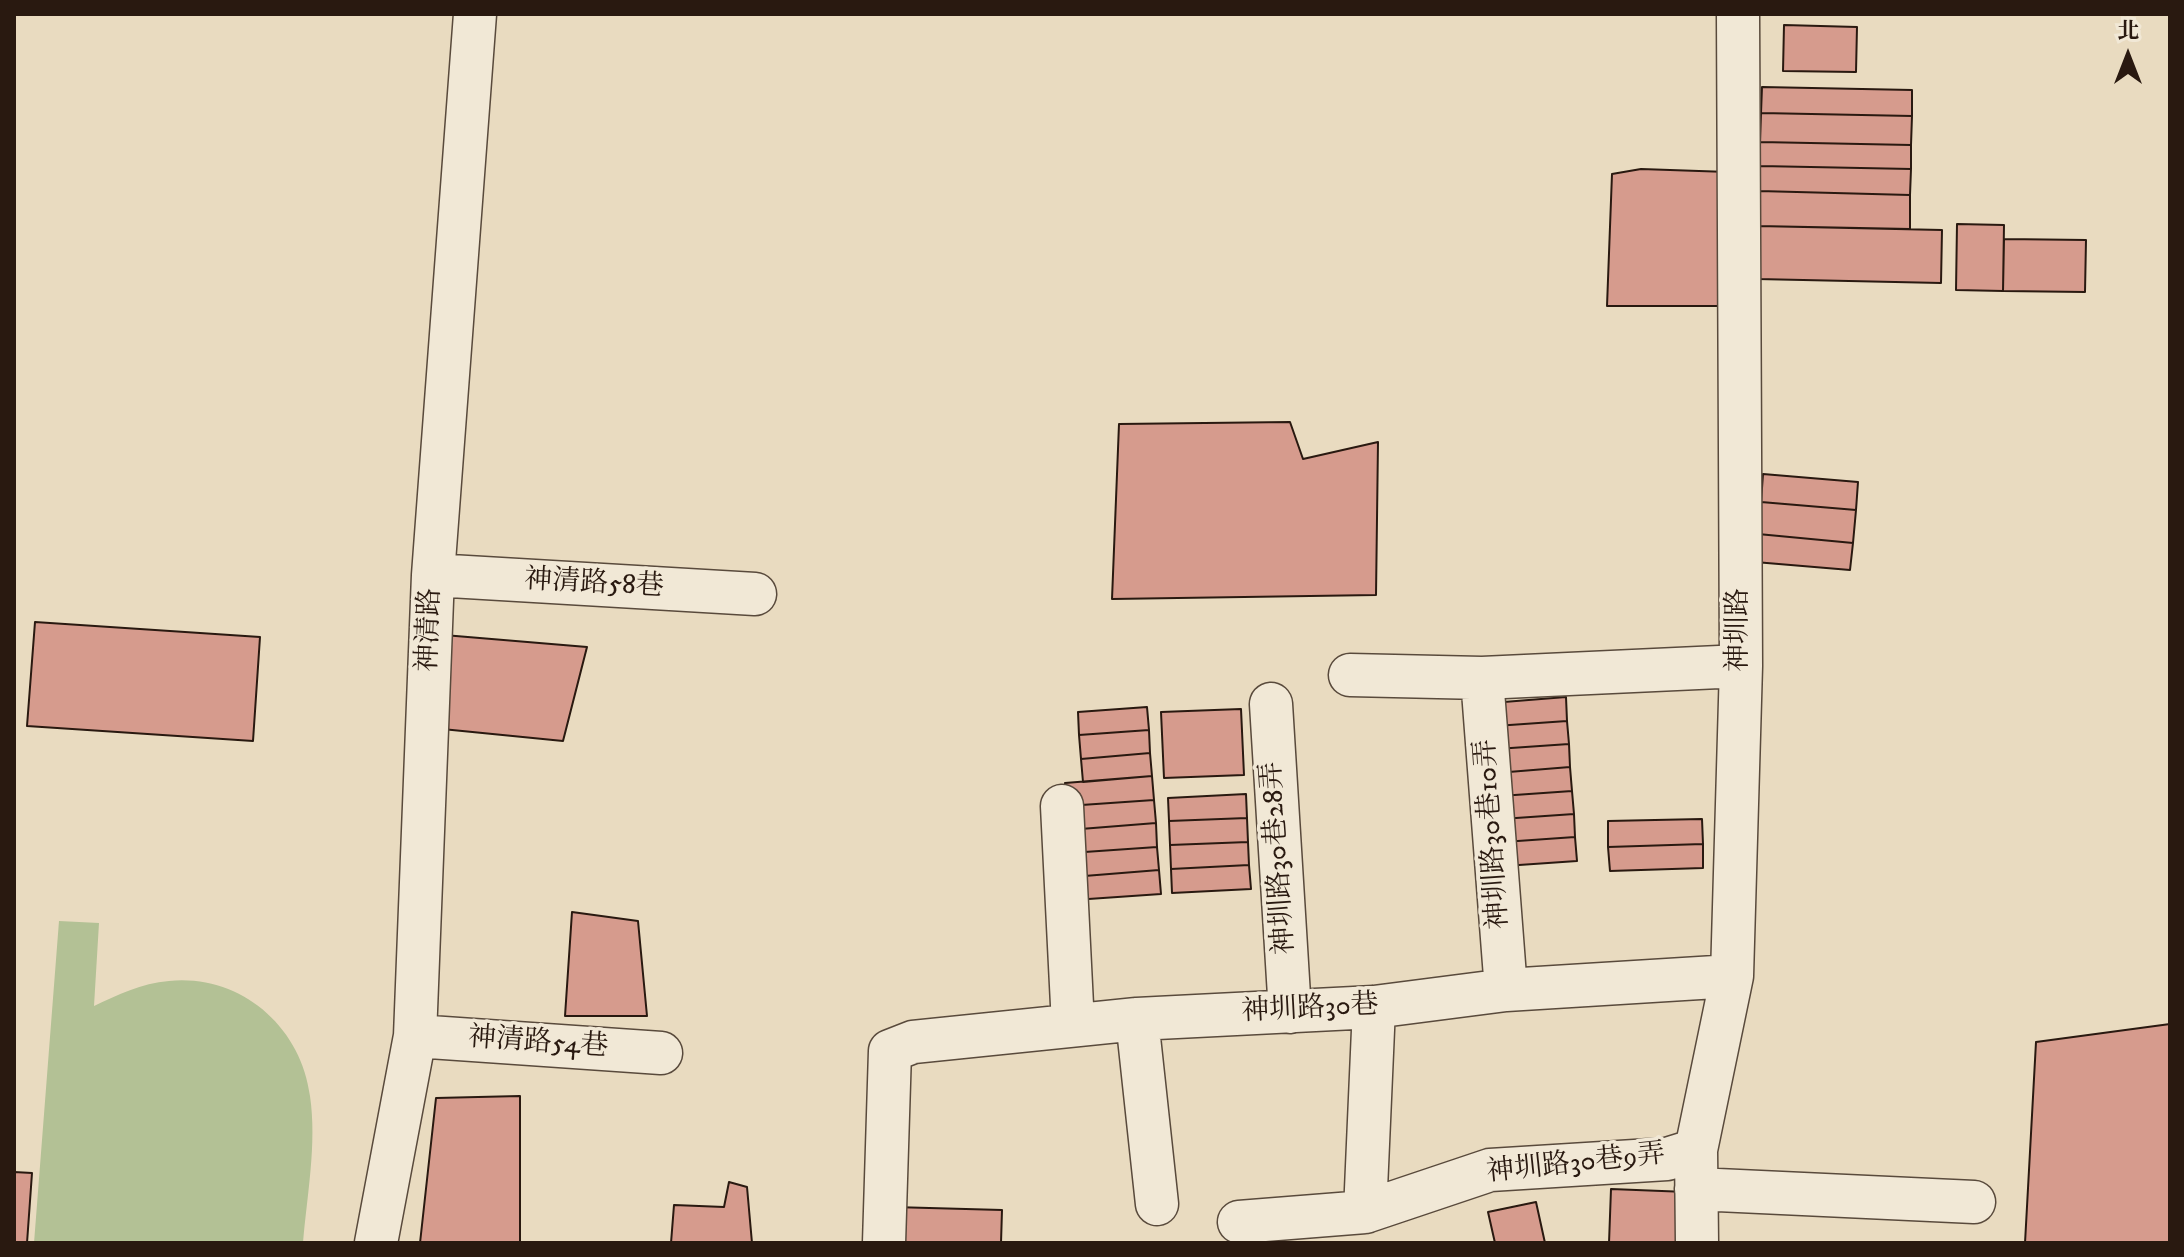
<!DOCTYPE html>
<meta charset="utf-8">
<style>
body{margin:0}
#map{position:relative;width:2184px;height:1257px;overflow:hidden;background:#e9dbc0;font-family:"IM FELL DW Pica","Noto Serif TC",serif}
canvas{display:block}
.frame{position:absolute;inset:0;border:16px solid #291910;pointer-events:none}
.north{position:absolute;left:2088px;top:16px;width:80px;height:80px;-webkit-text-stroke:6px #f1e8d6;paint-order:stroke;rotate:0deg;font-size:22px;font-weight:700;line-height:32px;text-align:center;color:#291910}
.north::after{content:'';display:block;margin:auto;width:28px;height:36px;background:#291910;clip-path:polygon(50% 0,100% 100%,50% 72%,0 100%)}
</style>
<div id="map">
<canvas width="2184" height="1257"></canvas>
<div class="frame"></div>
<div class="north">北</div>
</div>
<script>
const ctx = document.querySelector('canvas').getContext('2d');
ctx.lineJoin = 'round';
function fill(path, color) {
  ctx.fillStyle = color;
  ctx.fill(path, 'evenodd');
}
function stroke(path, color, width, dash) {
  ctx.strokeStyle = color;
  ctx.lineWidth = width;
  ctx.lineCap = dash ? 'butt' : 'round';
  ctx.setLineDash(dash || []);
  ctx.stroke(path);
}
function label(font, color, halo, rows, align = 'center') {
  ctx.font = font + ' "IM FELL DW Pica","Noto Serif TC",serif';
  ctx.lineWidth = 7;
  ctx.setLineDash([]);
  ctx.textBaseline = 'middle';
  ctx.strokeStyle = halo;
  ctx.fillStyle = color;
  for (const [text, x, y, turn = 0] of rows) {
    ctx.save();
    ctx.translate(x, y);
    ctx.rotate((+turn || 0) * Math.PI / 180);
    ctx.textAlign = isNaN(turn) ? turn : align;
    if (halo) ctx.strokeText(text, 0, 0);
    ctx.fillText(text, 0, 0);
    ctx.restore();
  }
}
fill(new Path2D(`
 M59 921 99 923 94 1006C118 995 141 983 169 981 240 974 301 1026 310 1096 317 1144 307 1195 303 1243H34Z`), '#b3c195');
const building = new Path2D(`
 M1784 25 1857 27 1856 72 1783 71Z
 M1762 87 1912 90V116L1761 113Z
 M1761 113 1912 116 1911 145 1760 142Z
 M1760 142 1911 145V169L1760 166Z
 M1760 166 1911 169 1910 195 1759 191Z
 M1641 169 1728 172 1721 306H1607L1612 174Z
 M1759 191 1910 195V229L1758 226Z
 M1957 224 2004 225 2003 291 1956 290Z
 M1758 226 1942 230 1941 283 1757 279Z
 M2004 239 2086 240 2085 292 2003 291Z
 M1290 422 1303 459 1378 442 1376 595 1112 599 1119 424Z
 M1763 474 1858 482 1856 510 1761 502Z
 M1761 502 1856 510 1853 543 1758 534Z
 M1758 534 1853 543 1850 570 1755 562Z
 M35 622 260 637 253 741 27 726Z
 M432 634 587 647 563 741 422 727Z
 M1566 697 1567 721 1481 727 1479 704Z
 M1147 707 1149 730 1079 735 1078 712Z
 M1241 709 1244 775 1164 778 1161 712Z
 M1567 721 1569 744 1482 750 1481 727Z
 M1149 730 1150 753 1081 759 1079 735Z
 M1569 744 1570 767 1484 774 1482 750Z
 M1150 753 1152 776 1083 782 1081 759Z
 M1570 767 1572 791 1486 797 1484 774Z
 M1152 776 1154 800 1067 806 1065 783Z
 M1572 791 1574 814 1487 820 1486 797Z
 M1246 794 1247 818 1169 821 1168 798Z
 M1154 800 1156 823 1068 830 1067 806Z
 M1574 814 1575 837 1489 843 1487 820Z
 M1247 818 1248 842 1170 845 1169 821Z
 M1702 819 1703 844 1608 847V821Z
 M1156 823 1157 847 1070 853 1068 830Z
 M1575 837 1577 861 1490 867 1489 843Z
 M1248 842 1249 865 1171 869 1170 845Z
 M1703 844V868L1610 871 1608 847Z
 M1157 847 1159 870 1072 877 1070 853Z
 M1249 865 1251 889 1172 893 1171 869Z
 M1159 870 1161 894 1074 900 1072 877Z
 M572 912 638 921 647 1016H565Z
 M2170 1024V1243H2025L2036 1042Z
 M520 1096V1243H420L436 1098Z
 M14 1172 32 1173 27 1243H14Z
 M729 1182 747 1187 752 1243H671L674 1205 724 1207Z
 M1611 1189 1687 1192 1686 1243H1609Z
 M1536 1202 1545 1243H1495L1488 1212Z
 M893 1207 1002 1210 1001 1243H893Z`);
fill(building, '#d69b8d');
stroke(building, '#291910', 2);
const minor = new Path2D(`
 M433 575 755 594
 M1350 675 1482 678 1741 666
 M1482 678 1506 990
 M1271 704 1290 1012
 M1062 806 1073 1025
 M1137 1019 1157 1204
 M415 1036 661 1053
 M1696 1189 1974 1202
 M1365 1212 1490 1170 1667 1159 1696 1150
 M1239 1222 1365 1212 1374 1007
 M376 1243 415 1036 433 575 475 14
 M884 1243 890 1051 913 1042 1137 1019 1374 1007 1506 990 1732 976
 M1697 1243 1696 1150 1732 976 1741 666 1738 14`);
stroke(minor, '#594a3c', 45);
stroke(minor, '#f1e8d6', 42);
label('28px', '#291910', '#f1e8d6', [
 ["神清路58巷",594,585,3],
 ["神清路",431,630,-88],
 ["神圳路",1740,630,-90],
 ["神圳路30巷10弄",1494,834,-94],
 ["神圳路30巷28弄",1280,858,-94],
 ["神圳路30巷",1310,1010,-3],
 ["神清路54巷",538,1044,4],
 ["神圳路30巷9弄",1576,1165,-6]
]);
</script>
